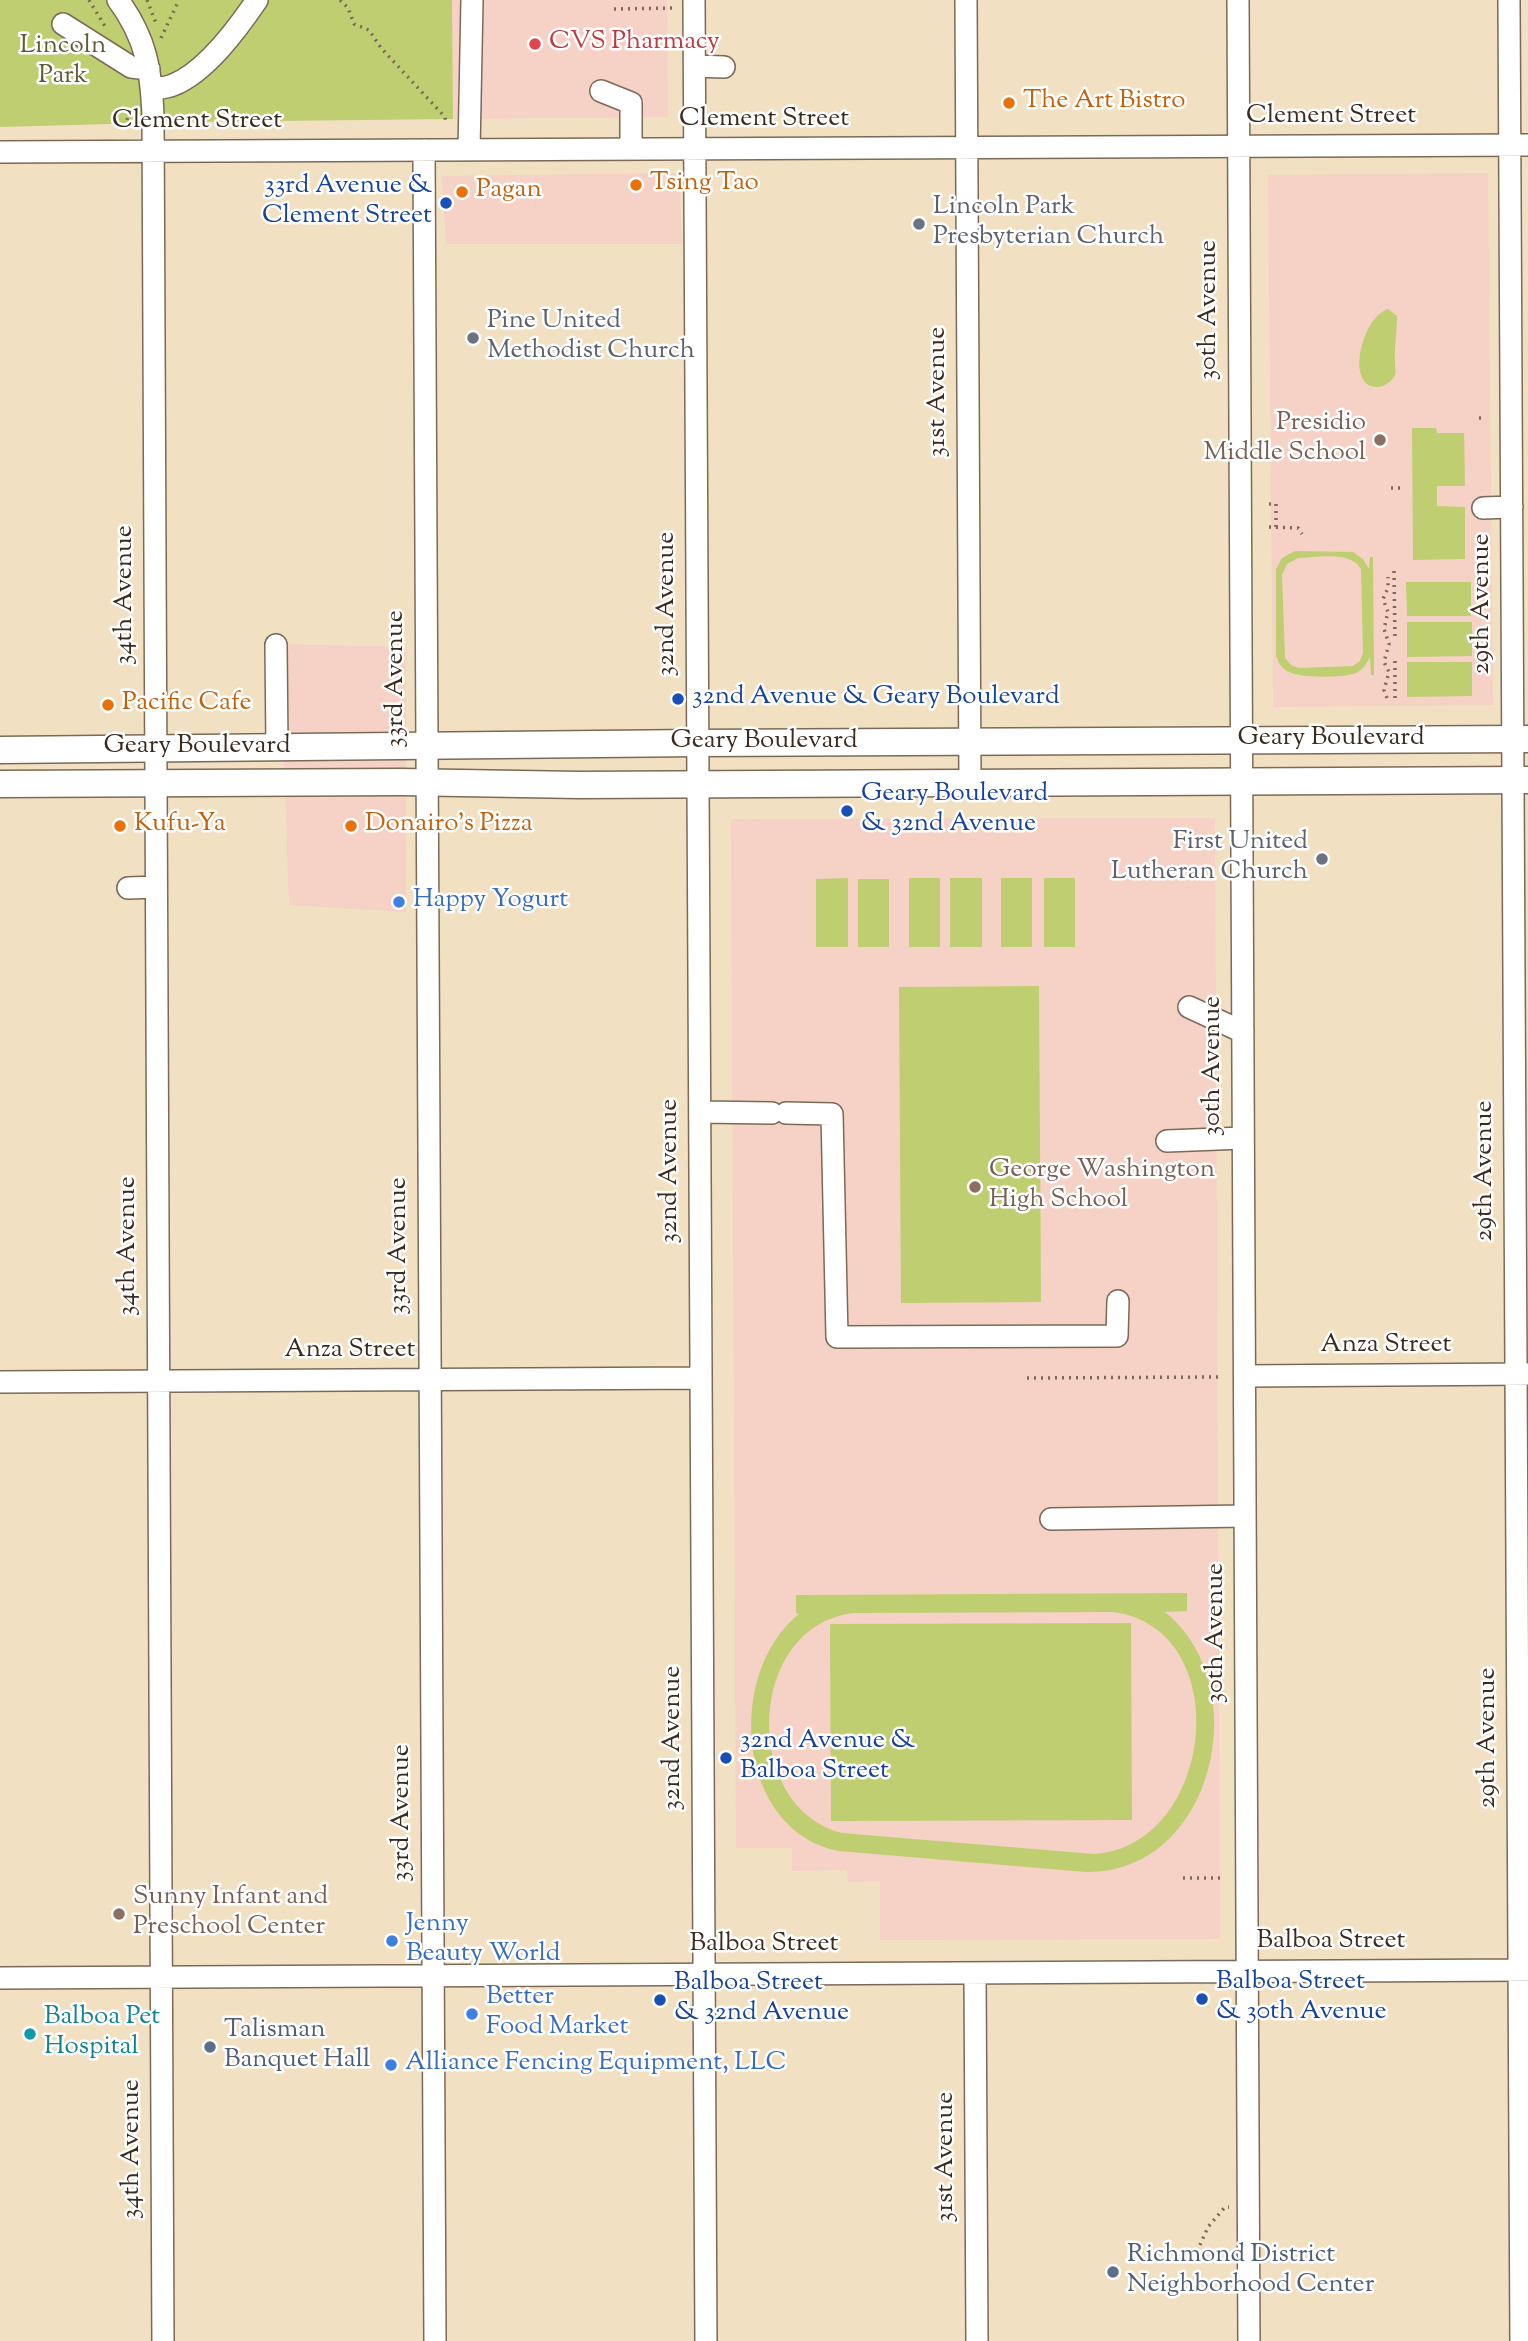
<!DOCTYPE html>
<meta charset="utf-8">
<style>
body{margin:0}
canvas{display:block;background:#f1e0c2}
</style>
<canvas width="1528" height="2341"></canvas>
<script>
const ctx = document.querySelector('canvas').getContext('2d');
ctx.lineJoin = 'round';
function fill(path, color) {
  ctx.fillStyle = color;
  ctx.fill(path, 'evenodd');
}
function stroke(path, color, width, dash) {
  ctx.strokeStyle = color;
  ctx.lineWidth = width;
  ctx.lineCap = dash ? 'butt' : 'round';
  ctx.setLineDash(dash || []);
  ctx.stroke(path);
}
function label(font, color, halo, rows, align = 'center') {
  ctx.font = font + ' "Sorts Mill Goudy",serif';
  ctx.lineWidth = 5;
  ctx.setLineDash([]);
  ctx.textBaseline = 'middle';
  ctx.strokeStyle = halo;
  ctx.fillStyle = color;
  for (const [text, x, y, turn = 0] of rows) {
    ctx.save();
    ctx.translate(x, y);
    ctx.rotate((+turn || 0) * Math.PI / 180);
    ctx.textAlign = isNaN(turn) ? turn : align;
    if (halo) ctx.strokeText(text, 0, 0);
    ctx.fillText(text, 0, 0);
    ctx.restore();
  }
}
fill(new Path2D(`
 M452 0H667L668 117 453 119Z
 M679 173 682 244H446L442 176Z
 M1488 173 1493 705 1273 707 1268 175Z
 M282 644 406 647V912L289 905 283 730Z
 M1215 818 1220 1939 880 1940V1881L848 1882 847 1870 792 1871V1848H736L731 819Z`), '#f6d1c5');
fill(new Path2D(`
 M0 0H452L453 119 182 122 0 127Z
 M1388 309 1397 316C1397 332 1394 348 1395 364 1395 367 1396 373 1395 375 1393 380 1387 384 1383 386 1344 396 1359 319 1388 309Z
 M1412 428H1436L1437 433H1464L1465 486H1437V506L1465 507V559L1413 560Z
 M1295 551 1353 552 1363 559 1369 569 1370 557H1373L1374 675H1371L1370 657C1367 663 1363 670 1356 673 1345 678 1299 678 1289 672 1281 668 1278 662 1276 655V569L1282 558ZM1298 558C1316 558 1350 550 1361 569L1363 653 1360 661 1353 666 1299 668 1291 665 1285 658 1282 575 1287 564Z
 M1406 582H1471V616H1407Z
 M1407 622H1472V656L1407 657Z
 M1407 662H1472V696L1407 697Z
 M848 878V947H816V879Z
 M909 878H940V947H909Z
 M950 878H982V947H950Z
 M1001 878H1032V947H1001Z
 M1044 878H1075V947H1044Z
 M858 879H889V947H858Z
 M1039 986 1041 1302 901 1303 899 987Z
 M1187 1593V1611L1165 1612C1257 1686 1214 1874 1086 1872L839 1851C736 1831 725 1673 799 1614L796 1613V1595ZM1113 1612C1238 1628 1215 1847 1094 1854L842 1833C741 1808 745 1625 854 1613Z
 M1131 1623 1132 1820 831 1821 830 1624Z`), '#bfce70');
const minor = new Path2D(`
 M118 0C146 38 151 69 153 115L163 2341
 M694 0 706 2341
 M966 0 970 783
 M1238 0 1249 2341
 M1509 0 1521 2341
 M63 24 131 67 149 69
 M695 66 724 67
 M152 89C159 88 166 88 173 85 206 72 238 28 257 0
 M601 91 631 103V149
 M424 150 435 2341
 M469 150 472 0
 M0 152 1528 145
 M1483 508 1512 507
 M276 645 277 748
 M128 888 156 887
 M1189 1007 1243 1032
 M700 1112 772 1113
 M786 1113 832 1114 837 1337 1117 1336 1118 1301
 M1167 1141 1243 1138
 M1245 1376 1528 1374
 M0 1382 701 1378
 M1051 1519 1245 1516
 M975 1973 977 2341
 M0 1978 1528 1970`);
const major = new Path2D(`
 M0 750 698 743 1528 739
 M0 784 401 782 579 785 1528 780`);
stroke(minor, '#7b6a57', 24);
stroke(major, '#7b6a57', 29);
stroke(new Path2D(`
 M89 0 106 28
 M147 0 156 23
 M340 0 348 8 354 24 369 30 381 48 445 117 446 124
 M614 9 675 8
 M161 38 179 0
 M127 120 131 108
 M1479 418H1485
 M1391 488H1403
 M1269 504H1276V527
 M1269 527 1298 528 1302 534
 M1394 571 1395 641
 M1395 661V698
 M1387 698 1384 690 1389 672 1384 662 1389 644 1384 629 1388 612 1383 599 1388 588V577
 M1027 1378 1219 1377
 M1183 1878H1220
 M1200 2245 1208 2227 1225 2207H1229`), '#7b6a57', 3.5, [2, 5]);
stroke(minor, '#fff', 21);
stroke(major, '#fff', 26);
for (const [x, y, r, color] of [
 [535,44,7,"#e0444e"],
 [1009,103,7,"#e8710a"],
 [636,185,7,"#e8710a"],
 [462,192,7,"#e8710a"],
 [446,203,7,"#1a4fb4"],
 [919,224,7,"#6b7280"],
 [473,338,7,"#6b7280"],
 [1380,440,7,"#8d6e63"],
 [678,699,7,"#1a4fb4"],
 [108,705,7,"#e8710a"],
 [847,811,7,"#1a4fb4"],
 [120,826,7,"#e8710a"],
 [351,826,7,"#e8710a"],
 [1322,859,7,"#6b7280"],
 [399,902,7,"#3f7fe0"],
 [975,1187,7,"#8d6e63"],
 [726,1758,7,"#1a4fb4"],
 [119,1914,7,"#8d6e63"],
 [392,1941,7,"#3f7fe0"],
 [1202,1999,7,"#1a4fb4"],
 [660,2000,7,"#1a4fb4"],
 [472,2014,7,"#3f7fe0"],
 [30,2034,7,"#0f9aa8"],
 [210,2047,7,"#5c6f8a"],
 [391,2065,7,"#3f7fe0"],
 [1113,2272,7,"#5c6f8a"]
]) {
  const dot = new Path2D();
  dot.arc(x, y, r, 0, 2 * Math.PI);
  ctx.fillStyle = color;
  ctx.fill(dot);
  stroke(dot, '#fff', 2.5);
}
label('26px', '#be3a42', '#fff', [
 ["CVS Pharmacy",549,44]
], 'left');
label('26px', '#635b37', '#fff', [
 ["Lincoln",63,48],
 ["Park",63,78]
]);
label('26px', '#c56008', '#fff', [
 ["The Art Bistro",1023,103],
 ["Tsing Tao",650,185],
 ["Pagan",476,192],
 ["Pacific Cafe",122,705],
 ["Kufu-Ya",134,826],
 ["Donairo’s Pizza",365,826]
], 'left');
label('26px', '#3b2a1e', '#fff', [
 ["Clement Street",1331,118],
 ["Clement Street",764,121],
 ["Clement Street",197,123],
 ["30th Avenue",1211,310,-90],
 ["31st Avenue",940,392,-90],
 ["34th Avenue",127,595,-90],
 ["32nd Avenue",669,604,-90],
 ["29th Avenue",1484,604,-90],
 ["33rd Avenue",398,679,-90],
 ["Geary Boulevard",1331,740],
 ["Geary Boulevard",764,743],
 ["Geary Boulevard",197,748],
 ["30th Avenue",1215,1066,-90],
 ["32nd Avenue",672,1171,-90],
 ["29th Avenue",1487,1171,-90],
 ["34th Avenue",130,1246,-90],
 ["33rd Avenue",401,1246,-90],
 ["Anza Street",1386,1347],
 ["Anza Street",350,1352],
 ["30th Avenue",1218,1633,-90],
 ["32nd Avenue",675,1738,-90],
 ["29th Avenue",1490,1738,-90],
 ["33rd Avenue",404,1813,-90],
 ["Balboa Street",1331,1943],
 ["Balboa Street",764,1946],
 ["34th Avenue",134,2149,-90],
 ["31st Avenue",948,2157,-90]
]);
label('26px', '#164399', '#fff', [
 ["33rd Avenue &",432,188,"right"],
 ["Clement Street",432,218,"right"],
 ["32nd Avenue & Geary Boulevard",692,699],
 ["Geary Boulevard",861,796],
 ["& 32nd Avenue",861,826],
 ["32nd Avenue &",740,1743],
 ["Balboa Street",740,1773],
 ["Balboa Street",1216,1984],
 ["& 30th Avenue",1216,2014],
 ["Balboa Street",674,1985],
 ["& 32nd Avenue",674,2015]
], 'left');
label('26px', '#5b616d', '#fff', [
 ["Lincoln Park",933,209],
 ["Presbyterian Church",933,239],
 ["Pine United",487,323],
 ["Methodist Church",487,353],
 ["First United",1308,844,"right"],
 ["Lutheran Church",1308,874,"right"]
], 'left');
label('26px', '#785e54', '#fff', [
 ["Presidio",1366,425,"right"],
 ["Middle School",1366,455,"right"],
 ["George Washington",989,1172],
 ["High School",989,1202],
 ["Sunny Infant and",133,1899],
 ["Preschool Center",133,1929]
], 'left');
label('26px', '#366cbe', '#fff', [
 ["Happy Yogurt",413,902],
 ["Jenny",406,1926],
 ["Beauty World",406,1956],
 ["Better",486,1999],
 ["Food Market",486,2029],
 ["Alliance Fencing Equipment, LLC",405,2065]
], 'left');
label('26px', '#0d838f', '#fff', [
 ["Balboa Pet",44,2019],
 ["Hospital",44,2049]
], 'left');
label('26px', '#4e5e75', '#fff', [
 ["Talisman",224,2032],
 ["Banquet Hall",224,2062],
 ["Richmond District",1127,2257],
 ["Neighborhood Center",1127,2287]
], 'left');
</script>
